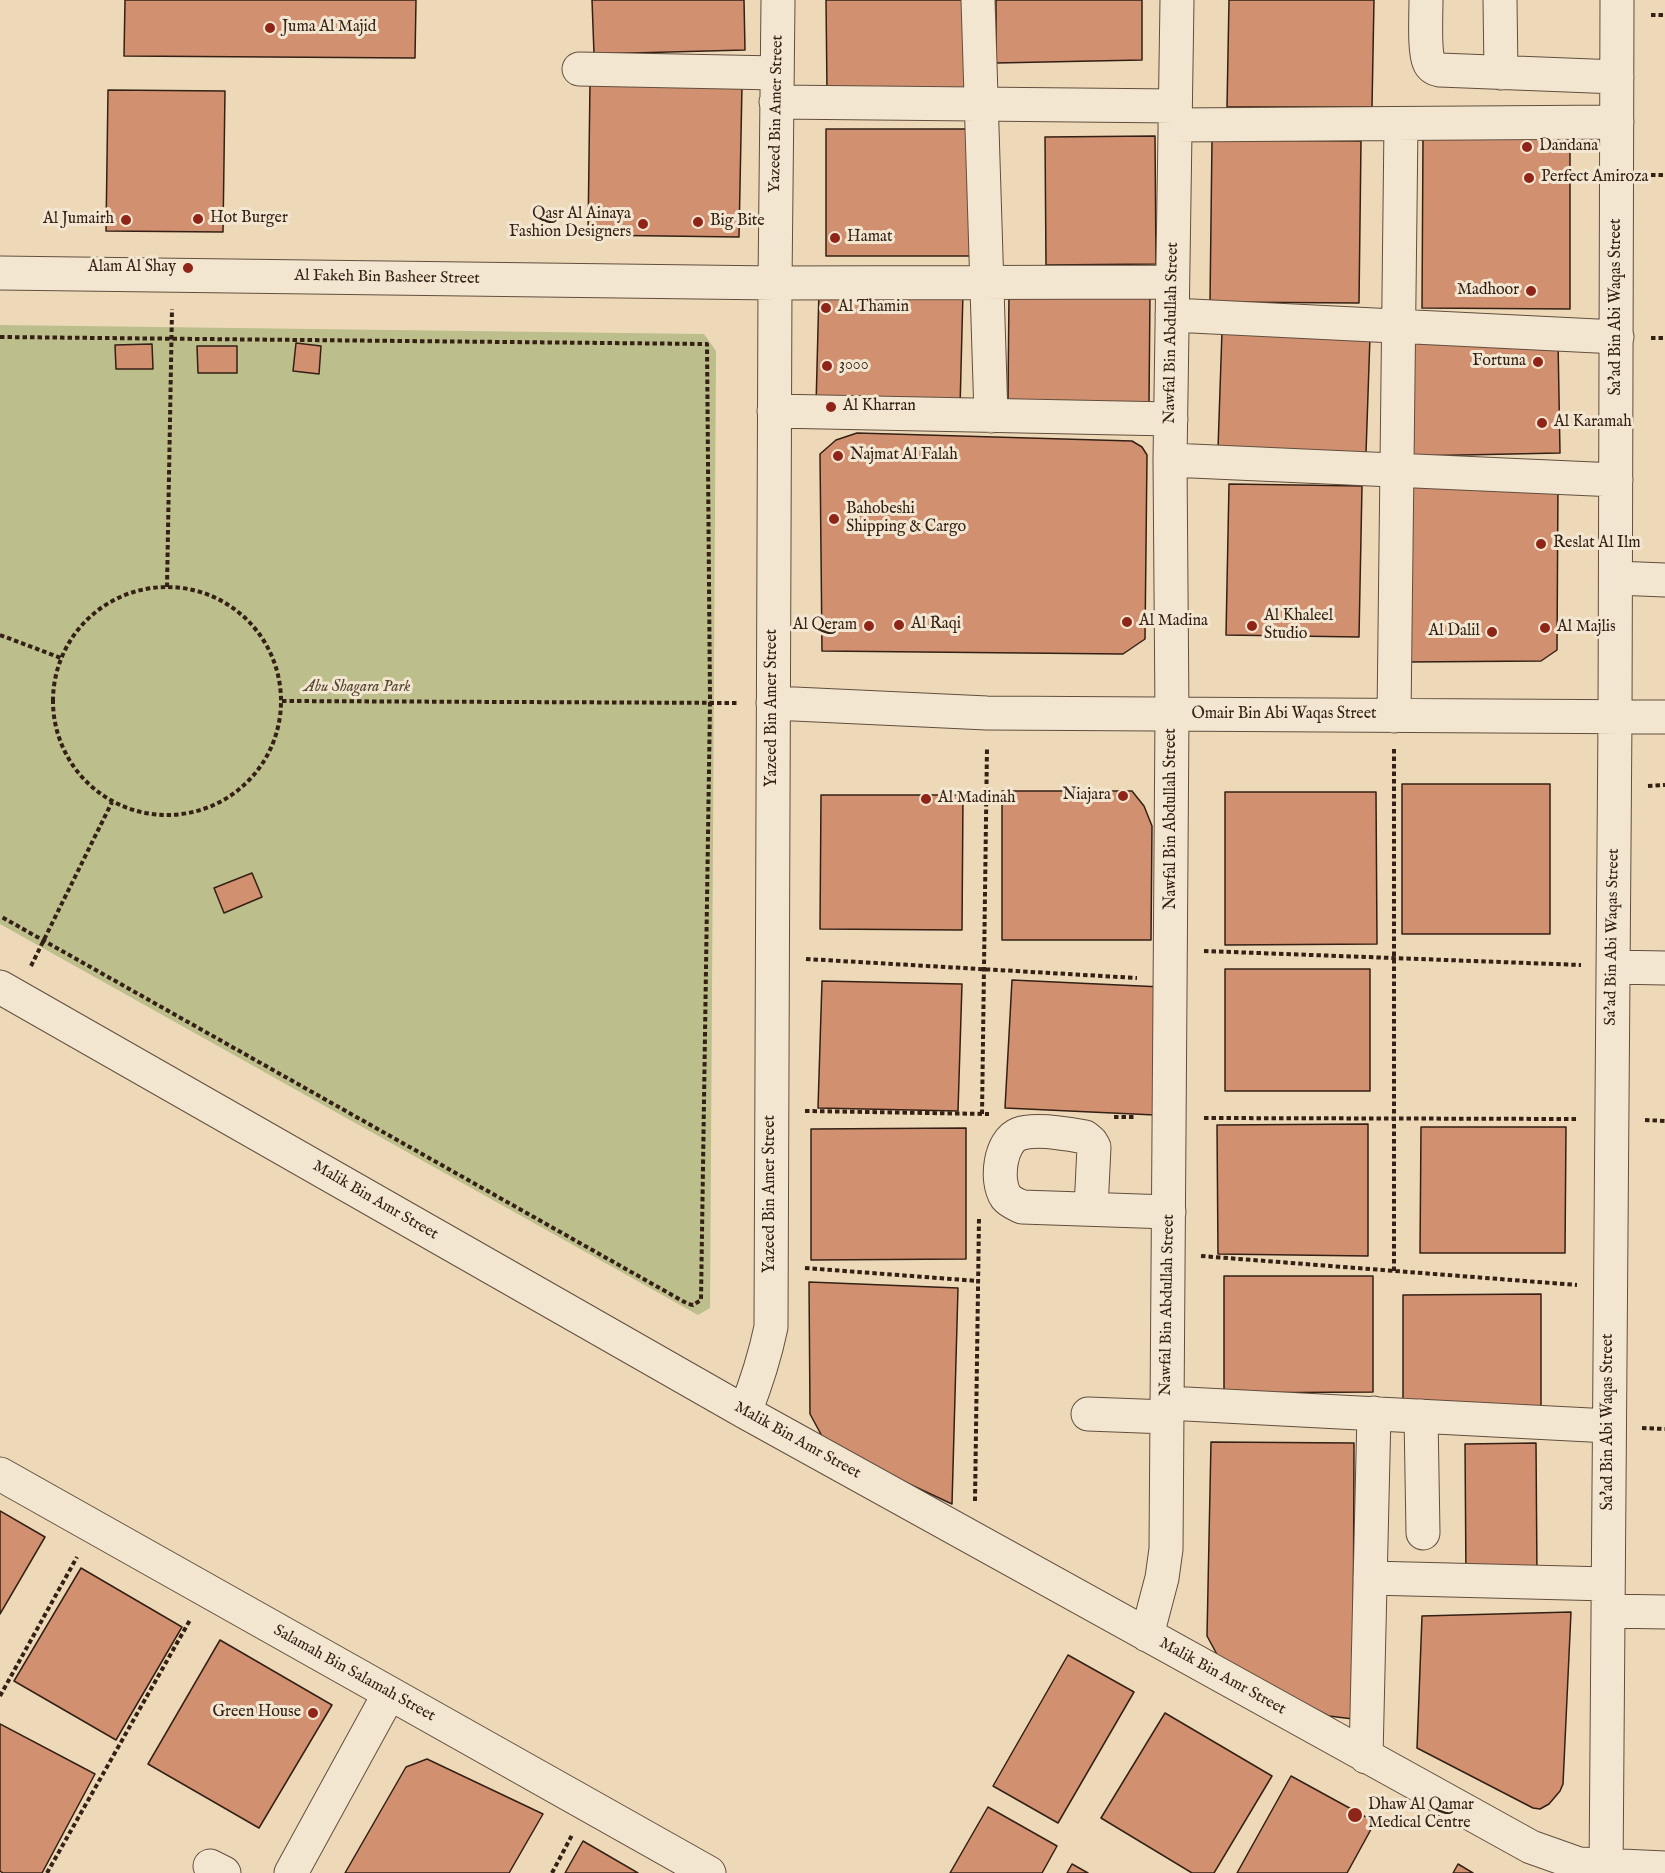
<!DOCTYPE html>
<style>
body{margin:0}
canvas{display:block;background:#edd9b8}
</style>
<canvas width="1665" height="1873"></canvas>
<script>
const ctx = document.querySelector('canvas').getContext('2d');
ctx.lineJoin = 'round';
function fill(path, color) {
  ctx.fillStyle = color;
  ctx.fill(path, 'evenodd');
}
function stroke(path, color, width, dash) {
  ctx.strokeStyle = color;
  ctx.lineWidth = width;
  ctx.lineCap = dash ? 'butt' : 'round';
  ctx.setLineDash(dash || []);
  ctx.stroke(path);
}
function label(font, color, halo, rows, align = 'center') {
  ctx.font = font + ' "IM FELL English",serif';
  ctx.lineWidth = 6;
  ctx.setLineDash([]);
  ctx.textBaseline = 'middle';
  ctx.strokeStyle = halo;
  ctx.fillStyle = color;
  for (const [text, x, y, turn = 0] of rows) {
    ctx.save();
    ctx.translate(x, y);
    ctx.rotate((+turn || 0) * Math.PI / 180);
    ctx.textAlign = isNaN(turn) ? turn : align;
    if (halo) ctx.strokeText(text, 0, 0);
    ctx.fillText(text, 0, 0);
    ctx.restore();
  }
}
fill(new Path2D(`
 M0 325 704 334 716 351 710 1308 698 1315 0 924Z`), '#bcbe8c');
const building = new Path2D(`
 M125 0H416L415 58 124 56Z
 M592 0H744L745 50 594 54Z
 M826 0H972V91L827 92Z
 M996 0H1142V60L996 63Z
 M1229 0H1374L1372 107H1227Z
 M590 83 742 85 739 237 588 235Z
 M108 90 225 91 223 232 106 231Z
 M826 129H976V256H826Z
 M1155 136 1156 264 1046 265 1045 137Z
 M1423 138H1570V309L1422 308Z
 M1212 140 1361 141 1359 303 1210 302Z
 M819 290 963 292 960 408 816 406Z
 M1009 292 1150 293 1149 403 1008 401Z
 M1222 331 1370 336 1366 453 1218 449Z
 M1558 340 1560 453 1413 456 1412 342Z
 M296 343 321 346 319 374 293 371Z
 M152 344 153 369H116L115 345Z
 M197 346H237V373H198Z
 M857 433 1132 441 1142 447 1147 455 1145 639 1123 654 822 651 820 454 836 440Z
 M1410 482H1558L1557 650 1541 661 1407 662Z
 M1229 484 1362 486 1359 637 1226 635Z
 M1402 784H1550V934H1402Z
 M1002 791H1132L1144 806 1152 826 1151 940H1002Z
 M1225 792H1376L1377 944 1225 945Z
 M821 795H963L962 930 820 929Z
 M252 873 262 897 224 913 214 888Z
 M1225 969H1370V1091H1225Z
 M1012 980 1162 987 1155 1115 1005 1108Z
 M822 981 962 984 958 1111 818 1108Z
 M1368 1124V1256L1218 1254 1217 1125Z
 M1421 1127H1566L1565 1253H1420Z
 M966 1128V1259L811 1260V1129Z
 M1224 1276H1373V1392L1224 1393Z
 M809 1282 958 1288 952 1504 843 1453 823 1438 810 1414Z
 M1541 1294V1410L1403 1411V1295Z
 M1211 1442 1354 1443 1353 1719 1329 1716 1220 1660 1207 1636Z
 M1536 1443 1537 1579 1466 1580 1465 1444Z
 M0 1511 45 1537 0 1614Z
 M81 1568 182 1627 116 1740 14 1681Z
 M1571 1612 1563 1784 1560 1791 1549 1804 1540 1809 1533 1808 1417 1748 1422 1616Z
 M220 1640 332 1705 259 1828 148 1764Z
 M1068 1655 1134 1692 1058 1823 993 1786Z
 M1165 1713 1272 1776 1214 1873H1192L1101 1818Z
 M0 1724 95 1774 42 1873H3L0 1871Z
 M427 1759 543 1814 509 1873H345L406 1767Z
 M1291 1776 1375 1822 1347 1873H1237Z
 M988 1807 1057 1846 1042 1873H950Z
 M583 1841 638 1873H565Z
 M1072 1864 1088 1873H1067Z
 M1458 1864 1473 1873H1453Z`);
fill(building, '#d19171');
stroke(building, '#342014', 1.5);
const minor = new Path2D(`
 M978 0 991 416
 M1426 0C1426 14 1424 51 1429 62 1431 67 1435 69 1440 70L1617 77
 M1500 0 1501 73
 M579 69 777 73
 M776 102 1175 106
 M1175 125 1617 122
 M0 273 775 283 1172 282
 M1172 315 1617 337
 M774 411 1171 419
 M1170 460 1616 480
 M1616 578 1665 580
 M773 703 987 713 1665 717
 M1394 716 1401 124
 M1613 967 1665 968
 M0 987 745 1412 1531 1847 1579 1864 1665 1868
 M1091 1209 1094 1147 1091 1142 1085 1137C1069 1134 1034 1128 1019 1134 1000 1141 995 1181 1006 1197 1010 1202 1016 1204 1022 1207L1169 1212
 M1167 1403 1609 1426
 M745 1412C756 1384 765 1356 771 1327L775 283 778 0
 M1088 1414 1167 1417
 M1421 1416 1423 1533
 M0 1474 709 1873
 M1370 1578 1608 1584
 M1608 1611 1665 1612
 M1147 1635 1162 1578 1166 1549 1172 715 1170 460 1177 0
 M1366 1757 1374 1413
 M210 1866 224 1873
 M291 1873 389 1694
 M1606 1873 1615 718 1617 0`);
stroke(minor, '#624e3d', 35);
stroke(new Path2D(`
 M1651 15H1665
 M1651 175H1665
 M0 337 707 344 710 702 701 1300 693 1305 688 1304 0 916
 M1651 338H1665
 M167 587 172 309
 M53 701a114 114 0 1 1 228 0a114 114 0 1 1-228 0Z
 M0 635 61 658
 M282 701 739 703
 M1648 786 1665 785
 M1204 951 1581 965
 M806 959 1137 978
 M31 966 112 802
 M805 1111 989 1114
 M982 1114 987 747
 M1114 1117H1136
 M1204 1118 1577 1119
 M1645 1120 1665 1121
 M1201 1256 1577 1285
 M805 1268 978 1281
 M1394 1271V747
 M1642 1428 1665 1429
 M975 1501 979 1218
 M0 1696 77 1557
 M47 1873 190 1620
 M552 1873 572 1835`), '#342014', 4, [4.5, 3]);
stroke(minor, '#f3e6d1', 33);
for (const [x, y, r, color] of [
 [270,28,6,"#8f2418"],
 [1527,147,6,"#8f2418"],
 [1529,178,6,"#8f2418"],
 [198,219,6,"#8f2418"],
 [126,220,6,"#8f2418"],
 [698,222,6,"#8f2418"],
 [643,224,6,"#8f2418"],
 [835,238,6,"#8f2418"],
 [188,268,6,"#8f2418"],
 [1531,291,6,"#8f2418"],
 [826,308,6,"#8f2418"],
 [1538,362,6,"#8f2418"],
 [827,366,6,"#8f2418"],
 [831,407,6,"#8f2418"],
 [1542,423,6,"#8f2418"],
 [838,456,6,"#8f2418"],
 [834,519,6,"#8f2418"],
 [1541,544,6,"#8f2418"],
 [1127,622,6,"#8f2418"],
 [899,625,6,"#8f2418"],
 [869,626,6,"#8f2418"],
 [1252,626,6,"#8f2418"],
 [1545,628,6,"#8f2418"],
 [1492,632,6,"#8f2418"],
 [1123,796,6,"#8f2418"],
 [926,799,6,"#8f2418"],
 [313,1713,6,"#8f2418"],
 [1355,1815,8,"#8f2418"]
]) {
  const dot = new Path2D();
  dot.arc(x, y, r, 0, 2 * Math.PI);
  ctx.fillStyle = color;
  ctx.fill(dot);
  stroke(dot, '#f3e6d1', 2);
}
label('16px', '#342014', '#f3e6d1', [
 ["Juma Al Majid",282,28],
 ["Dandana",1539,147],
 ["Perfect Amiroza",1541,178],
 ["Qasr Al Ainaya",631,215,"right"],
 ["Fashion Designers",631,233,"right"],
 ["Hot Burger",210,219],
 ["Al Jumairh",114,220,"right"],
 ["Big Bite",710,222],
 ["Hamat",847,238],
 ["Alam Al Shay",176,268,"right"],
 ["Madhoor",1519,291,"right"],
 ["Al Thamin",838,308],
 ["Fortuna",1526,362,"right"],
 ["3000",839,366],
 ["Al Kharran",843,407],
 ["Al Karamah",1554,423],
 ["Najmat Al Falah",850,456],
 ["Bahobeshi",846,510],
 ["Shipping & Cargo",846,528],
 ["Reslat Al Ilm",1553,544],
 ["Al Khaleel",1264,617],
 ["Studio",1264,635],
 ["Al Madina",1139,622],
 ["Al Raqi",911,625],
 ["Al Qeram",857,626,"right"],
 ["Al Majlis",1557,628],
 ["Al Dalil",1480,632,"right"],
 ["Niajara",1111,796,"right"],
 ["Al Madinah",938,799],
 ["Green House",301,1713,"right"],
 ["Dhaw Al Qamar",1368,1806],
 ["Medical Centre",1368,1824]
], 'left');
label('16px', '#342014', '#f3e6d1', [
 ["Yazeed Bin Amer Street",777,114,-89],
 ["Al Fakeh Bin Basheer Street",387,278,1],
 ["Sa'ad Bin Abi Waqas Street",1617,307,-90],
 ["Nawfal Bin Abdullah Street",1172,333,-89],
 ["Yazeed Bin Amer Street",773,708,-90],
 ["Omair Bin Abi Waqas Street",1284,715],
 ["Nawfal Bin Abdullah Street",1172,819,-90],
 ["Sa'ad Bin Abi Waqas Street",1613,937,-89],
 ["Yazeed Bin Amer Street",771,1194,-90],
 ["Malik Bin Amr Street",375,1201,30],
 ["Nawfal Bin Abdullah Street",1168,1305,-89],
 ["Sa'ad Bin Abi Waqas Street",1609,1422,-90],
 ["Malik Bin Amr Street",797,1441,29],
 ["Salamah Bin Salamah Street",354,1674,29],
 ["Malik Bin Amr Street",1222,1677,29]
]);
label('italic 16px', '#564832', '#f3e6d1', [
 ["Abu Shagara Park",357,688]
]);
</script>
